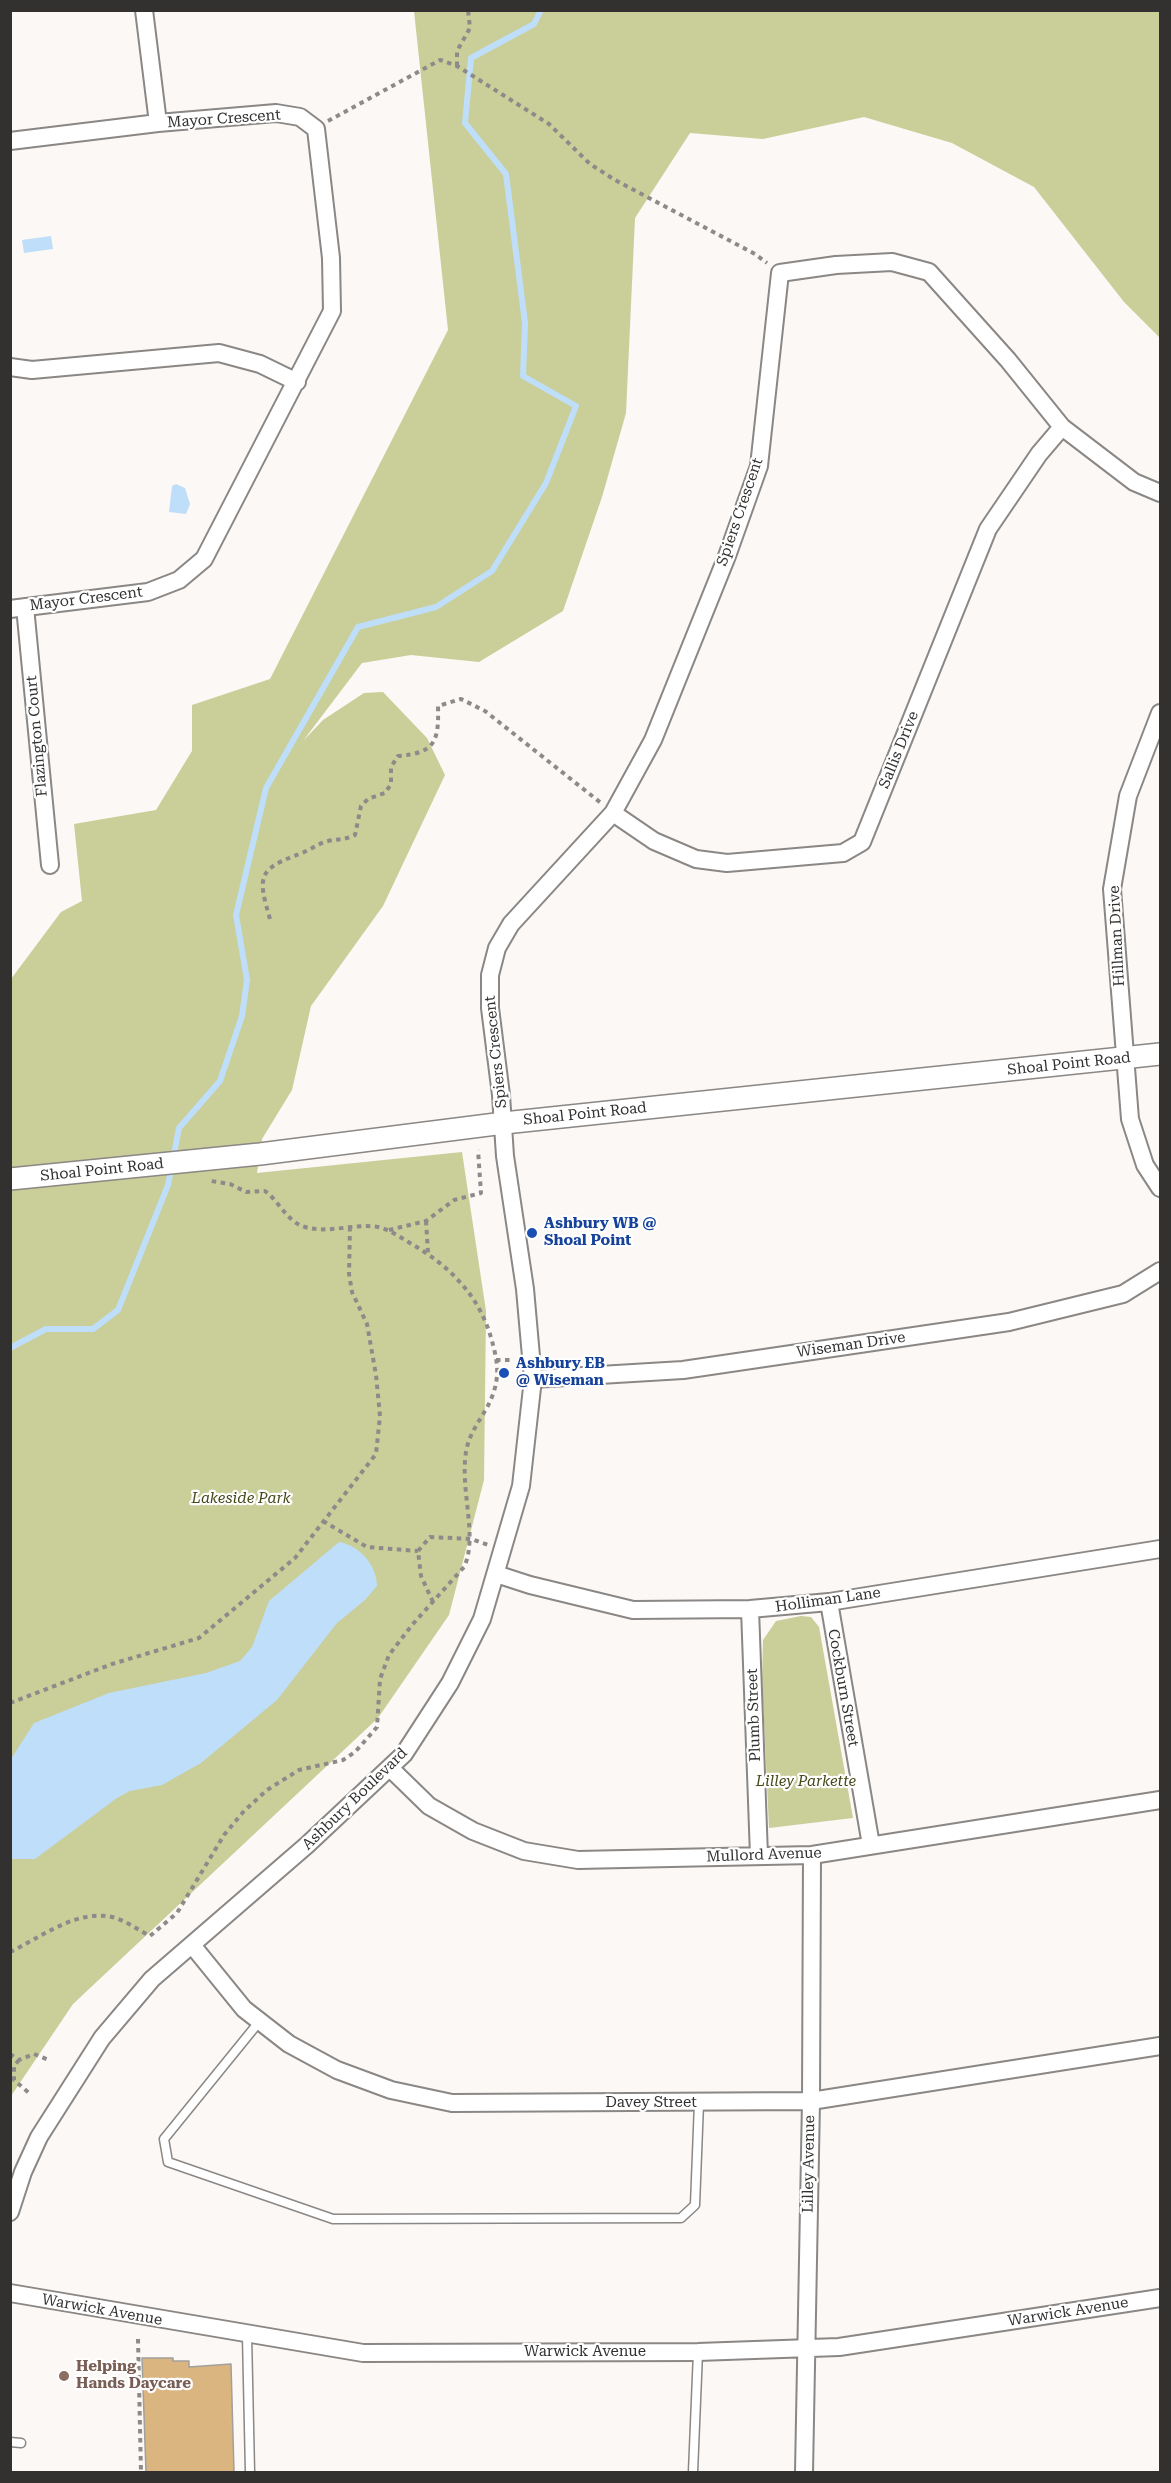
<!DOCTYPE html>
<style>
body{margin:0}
#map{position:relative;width:1171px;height:2483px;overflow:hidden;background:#fbf8f5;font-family:"Roboto Serif",serif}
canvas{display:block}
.frame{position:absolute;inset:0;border:12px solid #323130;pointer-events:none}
</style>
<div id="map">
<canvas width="1171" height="2483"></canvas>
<div class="frame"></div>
</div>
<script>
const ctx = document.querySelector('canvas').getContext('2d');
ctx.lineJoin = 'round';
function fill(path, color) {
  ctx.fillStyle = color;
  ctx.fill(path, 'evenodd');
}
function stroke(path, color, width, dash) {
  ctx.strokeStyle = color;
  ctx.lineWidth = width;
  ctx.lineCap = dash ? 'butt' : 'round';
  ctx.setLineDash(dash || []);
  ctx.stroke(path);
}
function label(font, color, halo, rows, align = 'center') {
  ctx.font = font + ' "Roboto Serif",serif';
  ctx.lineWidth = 4.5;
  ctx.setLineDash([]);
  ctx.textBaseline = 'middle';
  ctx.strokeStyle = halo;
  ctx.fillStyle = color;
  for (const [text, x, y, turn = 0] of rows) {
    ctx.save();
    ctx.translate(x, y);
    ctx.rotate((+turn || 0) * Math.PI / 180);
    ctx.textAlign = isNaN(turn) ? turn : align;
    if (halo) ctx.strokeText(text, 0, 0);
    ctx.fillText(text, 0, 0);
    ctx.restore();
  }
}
fill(new Path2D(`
 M414 11H1160V338L1124 302 1034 187 952 143 864 117 763 139 690 133 635 218 626 413 602 497 563 611 479 662 411 655 362 663 303 741 323 720 364 693 383 692 427 738 445 775 383 906 311 1006 292 1090 262 1139 257 1173 462 1152 486 1311 484 1480 449 1615 378 1718 73 2004 11 2096V979L61 912 82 901 74 824 156 810 192 751V705L270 679 448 330Z
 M801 1616 811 1617 819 1627 853 1818 769 1828 762 1679 763 1640 776 1621Z`), '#cace99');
fill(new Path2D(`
 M51 236 53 249 24 253 22 240Z
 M176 484 185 488 190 504 186 514 169 512 172 486Z
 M339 1542C359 1545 377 1565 377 1586L365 1600 337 1623 277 1700 201 1763 162 1785 130 1791 117 1798 35 1859H11V1759L34 1723 109 1693 206 1673 240 1661 252 1647 269 1601Z`), '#bfdef9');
stroke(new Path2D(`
 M10 1348 46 1329H93L118 1310 168 1185 179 1128 220 1081 242 1016 247 980 236 915 266 788 358 627 436 607 492 571 546 483 576 406 523 376 525 323 506 174 465 123 471 58 534 24 541 10`), '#bfdef9', 6);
const building = new Path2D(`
 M142 2358H173V2361H189V2367L231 2364 234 2472H146Z`);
fill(building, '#dbb57f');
stroke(building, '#a2a09c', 1.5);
const service = new Path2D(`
 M259 2022 164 2139 168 2162 333 2219 681 2218 695 2205 699 2103
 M247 2335 250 2472
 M10 2442 21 2443
 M693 2472 698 2352`);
const minor = new Path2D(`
 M144 10 158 123
 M10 141 158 123 276 113 300 117 316 129 331 258 332 311 204 559 179 580 148 592 10 609
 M10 367 32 370 219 353 260 364 297 382
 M25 607 50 865
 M1160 713 1128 796 1112 889 1130 1119 1145 1165 1160 1188
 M613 813 654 841 696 859 727 863 843 853 862 842 988 529 1039 454 1062 427
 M533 1379 683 1370 1009 1322 1123 1294 1160 1271
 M496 1574 530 1585 633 1610 750 1609 829 1602 1160 1549
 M829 1602 871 1845
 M750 1609 759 1856
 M390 1768 429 1806 473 1831 524 1851 578 1860 812 1855 1160 1800
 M192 1945 244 2009 289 2044 337 2070 391 2090 452 2103 811 2101 1160 2046
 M10 2212 23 2172 39 2137 102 2038 152 1979 307 1845 404 1754 450 1683 482 1619 521 1486 533 1379 525 1289 505 1156 501 1095 490 1008V975L497 948 511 924 613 813 653 740 727 556 759 466 780 273 836 265 892 262 929 272 1008 360 1062 427 1134 482 1160 493
 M10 2293 363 2353 698 2352 839 2347 1160 2298
 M804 2472 811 2101 812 1855`);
const tertiary = new Path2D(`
 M10 1179 260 1154 504 1123 1160 1054`);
stroke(service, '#8a8785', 11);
stroke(minor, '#8a8785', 20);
stroke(tertiary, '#8a8785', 24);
stroke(new Path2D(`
 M457 66V51L470 28 468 10
 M328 121 440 60 457 66 549 124 590 164 615 180 755 254 767 263
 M270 919C257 875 258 869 302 853 310 850 319 843 328 841 338 839 344 840 355 835L361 806 368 799 385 793 391 784V767L398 756C435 753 439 742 438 706L461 699 485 711 601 803
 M426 1221 428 1253
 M389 1230 426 1221 454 1200 481 1193 478 1150
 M496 1360H514
 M323 1521 367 1547 418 1551
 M433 1602 421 1576 418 1551 430 1537 471 1539 488 1545
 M10 1703 112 1664 199 1638 295 1558 376 1454 380 1416 376 1375 367 1324 352 1292 349 1274 350 1226
 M10 1952C40 1938 76 1909 112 1917 125 1920 138 1930 150 1936L177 1913 224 1835 244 1811 267 1790 299 1770 343 1760 355 1752 364 1742 377 1727 380 1679 389 1655 412 1625 464 1567C479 1536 458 1486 467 1447 473 1422 494 1408 497 1376 498 1364 495 1352 492 1341 480 1296 450 1266 410 1243 400 1237 390 1230 378 1227 354 1223 328 1234 305 1227 287 1222 280 1202 265 1191L246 1192 230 1184 211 1181
 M10 2054 19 2060 34 2054 49 2060
 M19 2060 14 2066V2080L29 2093
 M138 2339 141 2472`), '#8d8b89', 4, [4.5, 4.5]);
stroke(service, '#fff', 8);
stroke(minor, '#fff', 16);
stroke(tertiary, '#fff', 21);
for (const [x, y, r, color] of [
 [532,1233,6,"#1a4fb4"],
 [504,1373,6,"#1a4fb4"],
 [64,2376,6,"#8d6e63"]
]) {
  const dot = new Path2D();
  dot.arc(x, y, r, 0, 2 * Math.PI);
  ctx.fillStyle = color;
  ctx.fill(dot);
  stroke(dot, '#fff', 2);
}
label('15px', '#323130', '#fff', [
 ["Mayor Crescent",224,119,-4],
 ["Spiers Crescent",740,512,-71],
 ["Mayor Crescent",86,599,-7],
 ["Flazington Court",37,736,-95],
 ["Sallis Drive",899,750,-68],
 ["Hillman Drive",1117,936,-93],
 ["Spiers Crescent",496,1052,-96],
 ["Shoal Point Road",1069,1064,-6],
 ["Shoal Point Road",585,1114,-6],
 ["Shoal Point Road",102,1170,-6],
 ["Wiseman Drive",851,1345,-8],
 ["Holliman Lane",828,1600,-8],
 ["Cockburn Street",843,1688,80],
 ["Plumb Street",754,1715,-92],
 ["Ashbury Boulevard",355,1799,-44],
 ["Mullord Avenue",764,1855,-2],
 ["Davey Street",651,2103],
 ["Lilley Avenue",809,2164,-89],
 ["Warwick Avenue",102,2310,10],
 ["Warwick Avenue",1068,2312,-9],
 ["Warwick Avenue",585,2352]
]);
label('bold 15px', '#164399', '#fff', [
 ["Ashbury WB @",544,1224],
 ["Shoal Point",544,1241],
 ["Ashbury EB",516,1364],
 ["@ Wiseman",516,1381]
], 'left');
label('italic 15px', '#464819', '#fff', [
 ["Lakeside Park",241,1499],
 ["Lilley Parkette",806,1782]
]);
label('bold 15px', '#785e54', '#fff', [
 ["Helping",76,2367],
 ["Hands Daycare",76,2384]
], 'left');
</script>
